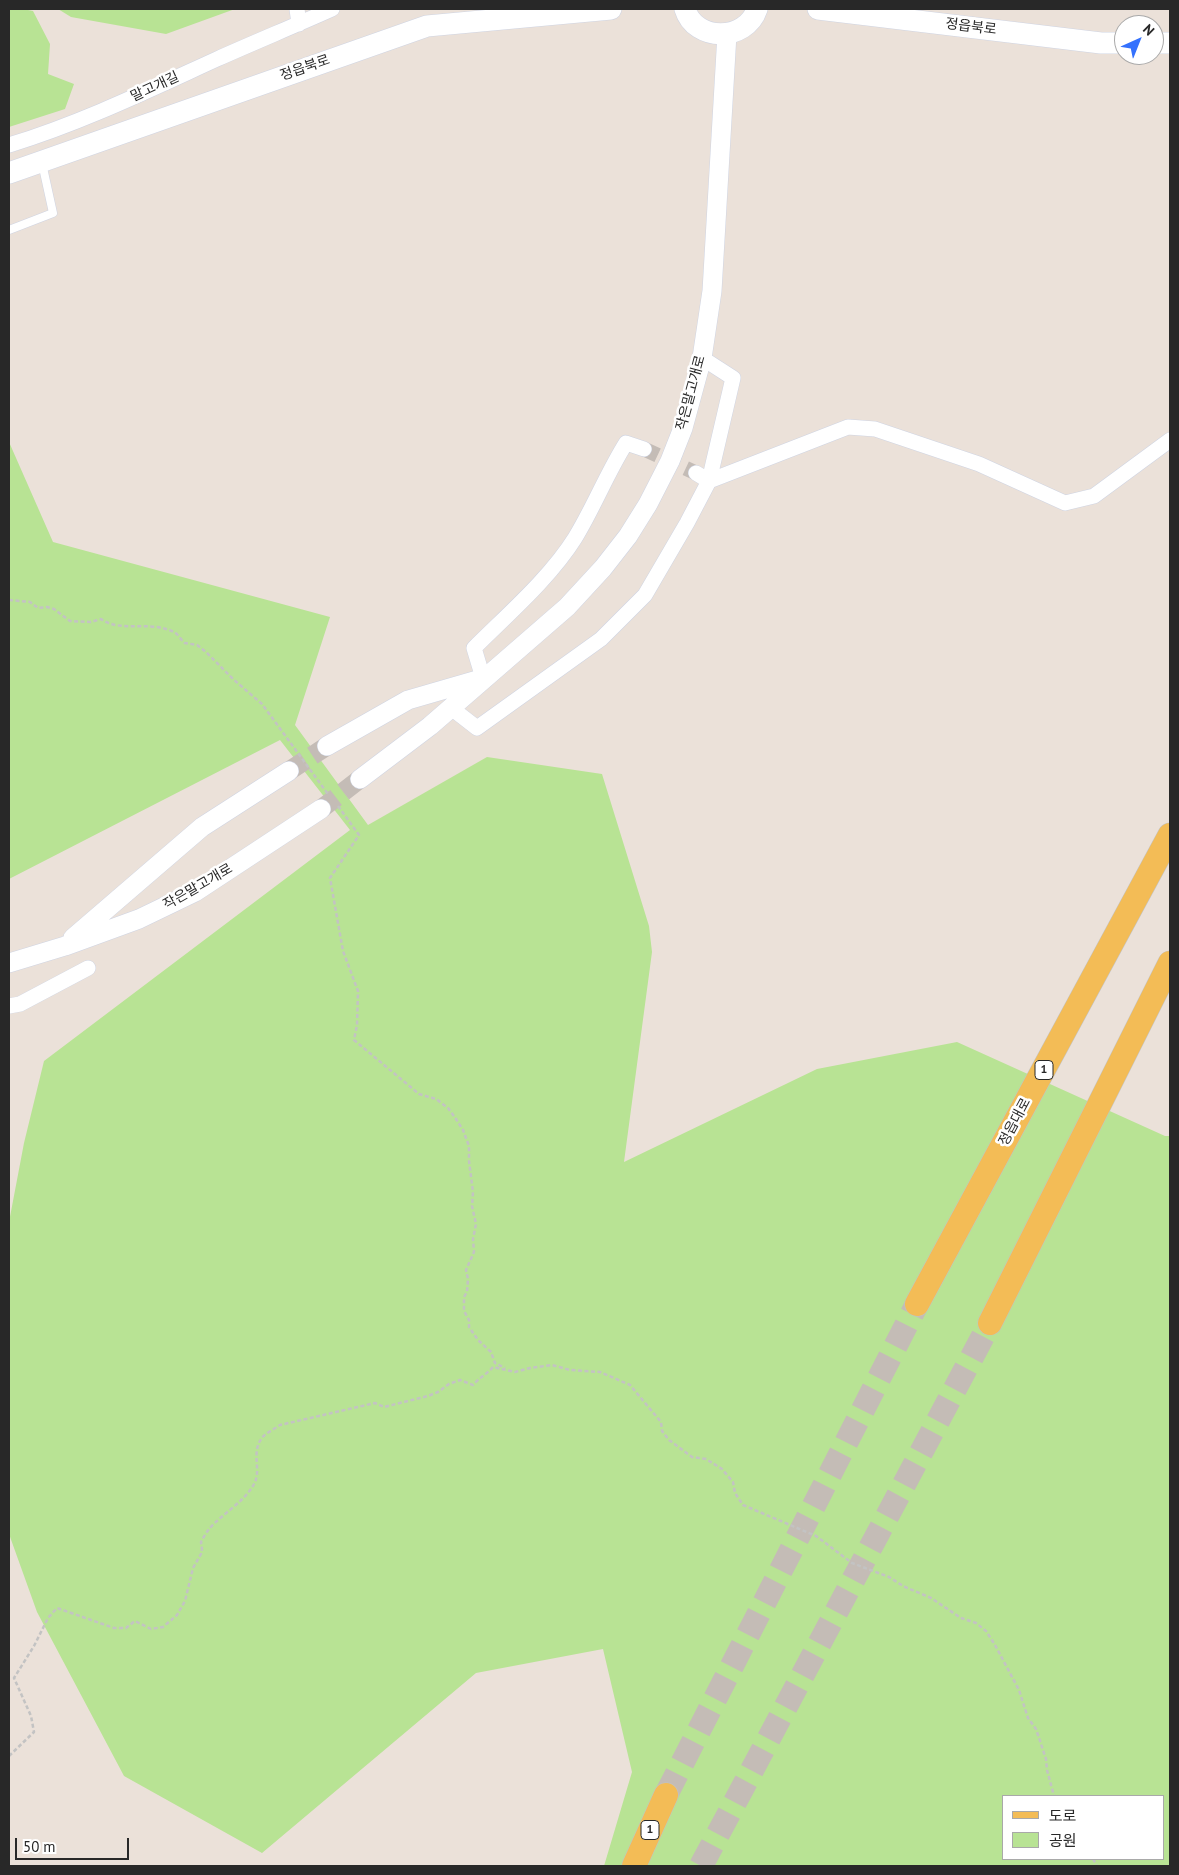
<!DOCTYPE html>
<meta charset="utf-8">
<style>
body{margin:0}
#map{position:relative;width:1179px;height:1875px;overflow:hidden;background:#ebe1d9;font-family:"PT Sans","Noto Sans KR",sans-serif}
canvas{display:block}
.frame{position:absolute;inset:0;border:10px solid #282828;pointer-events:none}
.legend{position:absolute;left:1002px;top:1795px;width:162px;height:65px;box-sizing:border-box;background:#fff;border:1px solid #a9a9a9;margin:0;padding:6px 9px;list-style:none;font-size:15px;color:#282828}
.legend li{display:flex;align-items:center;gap:10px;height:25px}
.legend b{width:25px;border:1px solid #a9a9a9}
.north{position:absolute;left:1114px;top:15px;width:50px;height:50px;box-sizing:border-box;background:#fff;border:1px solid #a9a9a9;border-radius:50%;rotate:44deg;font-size:14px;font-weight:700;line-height:20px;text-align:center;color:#282828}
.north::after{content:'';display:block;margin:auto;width:18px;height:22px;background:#3471fd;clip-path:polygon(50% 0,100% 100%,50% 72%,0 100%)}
.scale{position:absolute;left:15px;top:1838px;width:114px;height:22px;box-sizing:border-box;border:2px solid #282828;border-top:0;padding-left:6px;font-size:15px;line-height:18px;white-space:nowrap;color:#282828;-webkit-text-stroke:4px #fff;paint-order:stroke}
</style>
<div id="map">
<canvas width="1179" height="1875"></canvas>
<div class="frame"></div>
<ul class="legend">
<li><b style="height:6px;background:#f3bc56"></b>도로</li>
<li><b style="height:14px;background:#b8e394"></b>공원</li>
</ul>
<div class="north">N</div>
<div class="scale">50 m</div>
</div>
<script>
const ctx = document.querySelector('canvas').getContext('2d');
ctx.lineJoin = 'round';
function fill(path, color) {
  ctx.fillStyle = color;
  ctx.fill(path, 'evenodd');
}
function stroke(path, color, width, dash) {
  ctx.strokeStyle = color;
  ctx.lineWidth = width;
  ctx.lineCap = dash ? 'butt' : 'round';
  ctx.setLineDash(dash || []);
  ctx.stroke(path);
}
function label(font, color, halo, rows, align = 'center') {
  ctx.font = font + ' "PT Sans","Noto Sans KR",sans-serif';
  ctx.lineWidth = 5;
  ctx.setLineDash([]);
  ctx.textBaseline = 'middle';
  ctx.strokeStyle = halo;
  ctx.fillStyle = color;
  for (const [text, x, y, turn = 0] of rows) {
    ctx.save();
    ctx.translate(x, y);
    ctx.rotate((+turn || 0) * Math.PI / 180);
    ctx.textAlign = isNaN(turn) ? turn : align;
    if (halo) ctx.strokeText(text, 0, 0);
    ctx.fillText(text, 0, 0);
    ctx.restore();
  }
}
fill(new Path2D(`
 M9 9H23L33 11 50 44 48 74 74 84 65 109 9 127Z
 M58 9H235L166 34 71 17Z
 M9 442 53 542 330 617 295 725 368 825 487 757 602 774 649 926 652 952 624 1162 817 1069 957 1042 1165 1136H1170V1866H604L632 1772 603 1649 476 1673 262 1853 124 1776 37 1612 9 1534V1222L24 1143 44 1061 350 830 280 740 9 879ZM1003 1796H1163V1859H1003Z`), '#b8e394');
stroke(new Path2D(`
 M644 449 696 473`), '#c4bcb6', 15, [15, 8]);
stroke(new Path2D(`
 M289 771 327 746
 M321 809 360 779`), '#c4bcb6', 19, [19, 9]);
stroke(new Path2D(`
 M666 1795 917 1304
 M701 1866 990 1323`), '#c4bcb6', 24, [24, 12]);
const service = new Path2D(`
 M9 230 53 213 42 163`);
const minor = new Path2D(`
 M297 9 299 24
 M9 145C81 123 149 90 217 59 255 42 294 26 332 9
 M696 473 709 481 848 427 875 429 979 464 1065 503 1094 496 1170 440
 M483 678 474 648C507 615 550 578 575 538 594 507 607 473 626 443L644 449
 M450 707 477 728 601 639 645 595 687 523 709 481 733 378 702 358
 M9 1006 20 1004 88 968`);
const tertiary = new Path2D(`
 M327 746 408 700 477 680
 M360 779 430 726 567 607 603 568 628 536 648 504 670 461 683 428 702 358 712 291 727 34
 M73 938 202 827 289 771
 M9 963 65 946 139 919 195 892 321 809`);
const secondary = new Path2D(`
 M685 9C695 42 746 42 757 9
 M818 9 1101 43H1124
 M1154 43H1170
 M9 173 427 26 611 9`);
const primary = new Path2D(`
 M917 1304 1170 835
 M990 1323 1170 963
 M634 1866 666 1795`);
stroke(service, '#cfd4e2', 9);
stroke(minor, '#cfd4e2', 16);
stroke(tertiary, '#cfd4e2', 20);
stroke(secondary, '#cfd4e2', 22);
stroke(primary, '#c3c3c3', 25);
stroke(new Path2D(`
 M9 600 30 602 38 608 47 607 54 609 70 621 91 622 101 619C120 633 150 620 174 632 178 634 181 640 185 643L197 645 206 652 233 679 262 704 328 794
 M338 806 359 835 330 878 343 951 358 991 357 1025 354 1040 419 1094 436 1099 448 1108 456 1119 463 1130 469 1146V1161L473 1192 472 1206 476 1224 473 1239 474 1252 466 1270 468 1279 467 1292 464 1297V1311L469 1320V1327L478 1340 491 1352 495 1363 505 1368
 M9 1756 34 1732 31 1716 14 1678 34 1646 48 1618 57 1608 114 1628H126L135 1621 151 1629 163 1627 177 1615 185 1601 193 1568 201 1554 202 1549 201 1542C203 1538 206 1533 209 1529 222 1514 247 1500 255 1482 261 1468 251 1452 262 1438 265 1433 275 1429 280 1425L375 1403 384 1407 428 1396 438 1392 449 1384 460 1380 473 1385C479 1378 487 1374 493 1367L515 1372 530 1368 552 1365 570 1370 600 1372 630 1385 661 1422 662 1431 669 1440 692 1457 706 1459 722 1469 733 1482 735 1493 743 1505 816 1536 852 1563 889 1577 903 1586 931 1598 961 1618 976 1623 986 1631 995 1645 1019 1690 1028 1718 1036 1729 1046 1759 1047 1770 1054 1796
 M1093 1859 1097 1866`), '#c3c3c3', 2.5, [4, 2.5]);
stroke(service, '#fff', 8);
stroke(minor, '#fff', 15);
stroke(tertiary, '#fff', 19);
stroke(secondary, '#fff', 21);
stroke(primary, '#f3bc56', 24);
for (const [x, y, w] of [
 [1044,1070,18],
 [650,1830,18]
]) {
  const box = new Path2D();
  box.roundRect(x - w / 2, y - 9.5, w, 19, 4);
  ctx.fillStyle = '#fff';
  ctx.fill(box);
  stroke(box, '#282828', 1);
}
label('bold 12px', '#282828', null, [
 ["1",1044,1070],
 ["1",650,1830]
]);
label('14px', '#282828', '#fff', [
 ["정읍북로",971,27,7],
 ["정읍북로",305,68,-19],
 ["말고개길",155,87,-25],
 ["작은말고개로",691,393,-75],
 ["작은말고개로",198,887,-30],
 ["정읍대로",1015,1122,-62]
]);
</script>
